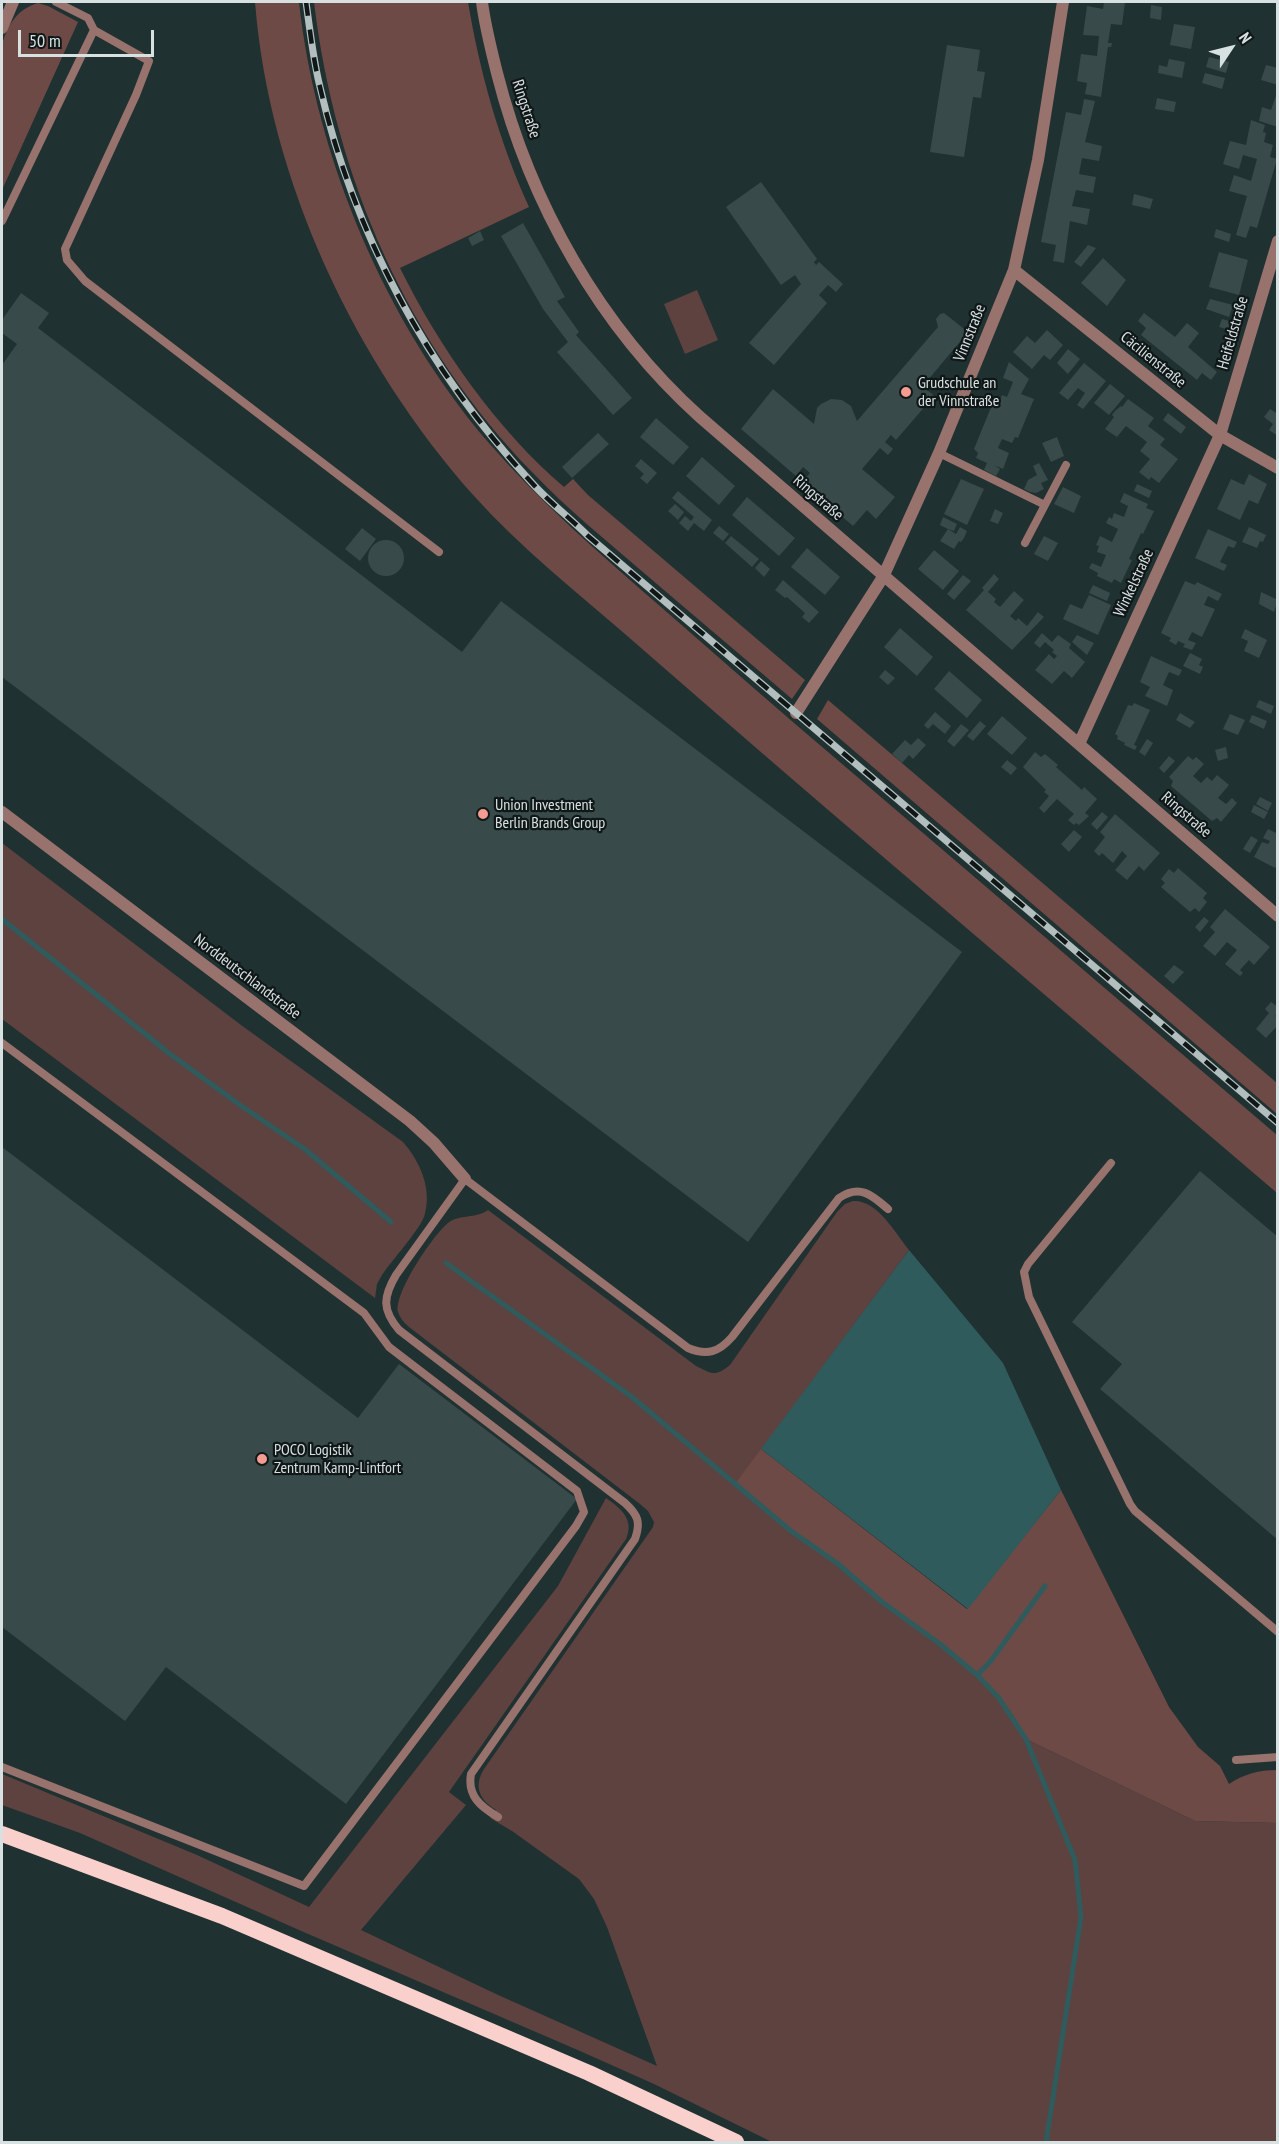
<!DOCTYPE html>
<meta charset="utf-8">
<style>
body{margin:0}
#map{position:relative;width:1279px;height:2144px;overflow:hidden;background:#203131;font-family:"PT Sans Narrow",sans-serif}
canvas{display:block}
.frame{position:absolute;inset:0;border:3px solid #d7e1e1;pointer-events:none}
.north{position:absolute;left:1201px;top:18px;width:60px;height:60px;-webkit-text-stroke:4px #101717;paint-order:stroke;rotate:55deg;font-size:16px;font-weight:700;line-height:24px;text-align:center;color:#d7e1e1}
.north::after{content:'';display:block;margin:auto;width:21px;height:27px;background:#d7e1e1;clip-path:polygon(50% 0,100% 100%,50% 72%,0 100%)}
.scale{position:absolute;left:18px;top:30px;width:136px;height:27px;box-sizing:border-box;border:3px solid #d7e1e1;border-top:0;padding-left:8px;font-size:18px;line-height:21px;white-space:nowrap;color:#d7e1e1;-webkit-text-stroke:4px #101717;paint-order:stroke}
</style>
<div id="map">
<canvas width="1279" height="2144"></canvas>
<div class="frame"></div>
<div class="north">N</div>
<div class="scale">50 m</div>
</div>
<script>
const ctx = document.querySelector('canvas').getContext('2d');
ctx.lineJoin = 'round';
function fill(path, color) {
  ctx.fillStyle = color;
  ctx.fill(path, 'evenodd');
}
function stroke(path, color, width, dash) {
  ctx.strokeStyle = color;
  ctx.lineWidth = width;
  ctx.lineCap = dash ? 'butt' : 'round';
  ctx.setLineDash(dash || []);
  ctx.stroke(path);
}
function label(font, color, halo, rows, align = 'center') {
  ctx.font = font + ' "PT Sans Narrow",sans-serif';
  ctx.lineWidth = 4.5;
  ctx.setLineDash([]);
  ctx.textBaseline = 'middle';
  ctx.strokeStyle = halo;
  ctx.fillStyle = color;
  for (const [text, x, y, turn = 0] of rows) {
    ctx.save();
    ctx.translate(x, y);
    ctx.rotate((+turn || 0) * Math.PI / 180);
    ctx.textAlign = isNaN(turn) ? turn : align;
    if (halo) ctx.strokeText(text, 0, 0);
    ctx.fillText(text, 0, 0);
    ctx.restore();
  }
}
fill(new Path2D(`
 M697 290 718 340 685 354 664 304Z
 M2 843 241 1025 403 1142C420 1161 433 1190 424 1217 417 1233 393 1259 382 1275L377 1284 375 1298 2 1019Z
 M853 1201C878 1200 895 1233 909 1250L736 1484 837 1563 882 1602 977 1675 999 1698 1026 1739 1195 1821 1277 1823V2142H772L654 2084 580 2051 299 1930 80 1833 2 1805V1774L197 1855 309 1907 558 1586 606 1498C620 1508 635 1519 626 1539L449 1792 466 1805 361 1930 496 1994 657 2066 607 1927 594 1899 579 1879 512 1831 490 1818 496 1810C480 1800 473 1787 484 1769L653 1527 654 1522 648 1511 640 1504 409 1327C404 1323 400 1318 398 1312 394 1293 433 1235 448 1223 459 1214 476 1219 488 1210L696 1366C712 1374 715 1377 730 1365L837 1212 845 1204Z`), '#5e423f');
fill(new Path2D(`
 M255 2H299C316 158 386 323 488 442 541 503 601 555 661 607 724 662 785 716 848 769 991 891 1134 1013 1277 1135V1193C1127 1065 977 937 827 809 759 751 692 692 625 634 574 590 520 547 475 497 356 364 269 181 255 2Z
 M314 2H468C480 73 499 141 529 207L400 268C439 347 497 430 564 487L573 479 588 495 805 680 792 699C743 657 693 615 644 573 606 540 567 509 533 473 408 345 335 178 314 2Z
 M38 3 48 6 78 22 2 190V44C8 25 17 9 38 3Z
 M828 700 1277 1083V1114L817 719Z
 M761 1449 967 1609 1061 1490 1169 1707 1198 1747 1220 1766 1229 1784C1244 1774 1259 1770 1277 1770V1823L1195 1821 1026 1739 999 1698 977 1675 882 1602 837 1563 791 1531 735 1484Z`), '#6d4a46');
fill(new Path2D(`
 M909 1250 1003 1363 1061 1490 968 1609 761 1449Z`), '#2f5b5d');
stroke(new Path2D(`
 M2 919 170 1054 240 1105 306 1150 391 1222
 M446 1263 632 1397 791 1531 837 1563 882 1602 940 1644 977 1675 999 1698 1026 1739 1075 1860 1081 1917 1046 2142
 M977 1675 990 1662 1045 1586`), '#2f5b5d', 5);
fill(new Path2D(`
 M1104 2H1125L1122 25 1111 24 1108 43H1112L1111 47H1108L1101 97 1085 94 1087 83 1077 81 1081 54 1097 56 1099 36 1083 35 1087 6 1103 9Z
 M1151 5 1162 7 1161 20 1150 18Z
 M1174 24 1195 27 1191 49 1170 45Z
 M947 45 980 50 977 71 985 72 981 98 973 97 964 157 930 152Z
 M1209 57 1229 62 1226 73 1206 67Z
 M1169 59 1185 62 1182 78 1158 73 1159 65 1167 67Z
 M1266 65 1278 68V85L1261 80Z
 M1205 73 1225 78 1222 89 1202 83Z
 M1278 90V127L1259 121 1262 107 1271 110Z
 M1157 98 1176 102 1174 112 1155 109Z
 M1084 99 1095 101 1085 142 1102 146 1099 161 1082 158 1079 174 1096 177 1093 193 1076 190 1072 206 1090 209 1087 225 1070 221 1064 263 1053 261 1056 245 1041 242 1066 112 1081 115Z
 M1251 120 1265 125 1263 132 1266 133 1264 142 1273 145 1270 157 1277 159 1257 228 1250 226 1246 238 1236 235 1247 196 1229 191 1234 175 1251 181 1257 159 1243 155 1239 169 1223 164 1230 141 1246 145Z
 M761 182 817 259 814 262 816 265 819 262 843 284 836 292 828 285 819 295 827 303 774 365 749 343 801 284 795 275 781 285 726 207Z
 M1134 194 1153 199 1150 209 1132 205Z
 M523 223 565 297 557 301 579 332 576 335 632 398 613 415 557 352 568 342 543 309 501 236Z
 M1216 229 1231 234 1229 242 1214 237Z
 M480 231 484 240 472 246 468 238Z
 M1088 245 1096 248 1081 267 1074 262Z
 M1219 252 1248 260 1239 295 1209 287Z
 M1103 258 1126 280 1107 306 1081 283Z
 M21 293 49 313 38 328 462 652 501 601 962 952 748 1242 2 677V365L17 344 2 333V320Z
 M1210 299 1233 305 1229 317 1206 309Z
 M944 313 968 332 923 386 934 396 896 440 891 435 885 442 893 449 888 455 880 448 862 469 895 497 876 519 867 510 853 526 802 482 810 473 803 467 796 476 741 429 773 389 814 424 817 408 821 404 831 399 842 400 851 406 857 421 938 327 936 319 940 314Z
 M1144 313 1175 337 1187 323 1199 333 1188 347 1217 372 1211 380 1202 373 1197 380 1141 335 1146 328 1138 321Z
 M1222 319 1240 324 1237 332 1219 327Z
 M1047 330 1063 345 1050 360 1044 355 1032 369 1013 352 1027 336 1035 343Z
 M1068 349 1080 359 1068 374 1057 363Z
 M1009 362 1029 379 1021 394 1034 399 1018 438 1015 437 1012 443 1002 439 998 448 1009 453 1003 469 994 465 1000 469 996 476 984 470 987 463 976 458 978 453 974 449 994 400H1000L1002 395 1007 397 1013 382 1003 378Z
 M1084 363 1106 381 1083 409 1077 405 1085 393 1078 388 1068 400 1059 393Z
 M1110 384 1125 396 1109 415 1094 403Z
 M1128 399 1154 418 1148 426 1165 439 1160 445 1178 459 1159 483 1151 477 1149 480 1139 472 1150 459 1140 451 1147 442 1126 426 1117 437 1105 429 1114 417 1112 415 1115 411 1121 406 1122 407Z
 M1270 409 1278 414V436L1269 430 1273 424 1264 417Z
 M1168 413 1186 427 1181 434 1163 420Z
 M656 418 689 447 673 465 640 437Z
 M598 433 609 444 572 478 562 467Z
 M1057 437 1064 456 1051 462 1042 443Z
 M702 457 735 486 719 505 686 476Z
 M641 459 657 473 647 484 640 478 644 474 635 466Z
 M1039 463 1048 480 1041 483 1044 489 1036 493 1030 492 1024 489 1028 480 1037 475 1033 466Z
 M1249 474 1267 484 1258 504 1249 500 1240 520 1217 509 1231 479 1244 485Z
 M961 479 984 489 967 525 944 514Z
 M1137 484 1152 491 1149 498 1134 491Z
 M1063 487 1081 496 1074 513 1054 504Z
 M678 491 712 520 704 531 694 523 688 531 679 523 685 516 691 521 694 517 672 498Z
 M1124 493 1148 504 1146 508 1154 511 1143 534 1141 533 1129 559 1132 560 1121 583 1114 579 1112 583 1097 576 1098 573 1089 568 1092 563 1101 567 1106 555 1097 552 1099 546 1096 545 1100 536 1112 542 1118 529 1106 523 1109 517 1112 519 1114 513 1124 517 1128 506 1120 502Z
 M747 497 795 538 779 556 732 515Z
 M675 504 684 512 678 520 668 511Z
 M995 509 1003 513 998 524 990 521Z
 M943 517 957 524 954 531 948 529 956 534 960 527 967 531 964 538 961 542 959 541 954 549 940 541 948 529 940 525Z
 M719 526 729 534 723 541 713 533Z
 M1249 527 1266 535 1263 542 1260 541 1257 548 1242 542Z
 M362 528 376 539 360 561 345 549Z
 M1208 529 1237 542 1234 548 1228 546 1220 562 1227 565 1224 571 1195 558Z
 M731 536 759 559 752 567 725 543Z
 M1044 536 1058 543 1048 561 1034 554Z
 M368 558a18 18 0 1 1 36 0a18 18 0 1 1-36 0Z
 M807 548 840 577 825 595 791 567Z
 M934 550 959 571 943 590 918 569Z
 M761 561 770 569 764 577 755 568Z
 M994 574 999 579 988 592 996 599 994 602 1000 607 1014 591 1024 600 1010 616 1016 621 1018 618 1027 626 1038 612 1044 617 1012 650 966 610 984 590 982 588Z
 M963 575 971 581 954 600 947 594Z
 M783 580 819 612 809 623 802 617 805 613 787 597 785 598 775 590Z
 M1185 581 1195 585 1197 582 1222 594 1218 601 1208 596 1204 605 1215 609 1202 637 1192 632 1188 640 1196 643 1192 650 1183 647 1185 644 1178 641 1176 645 1169 641 1171 638 1161 633Z
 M1093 585 1110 593 1107 601 1089 593Z
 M1261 592 1278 600 1274 612 1259 604Z
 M1089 595 1111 605 1098 635 1063 619 1070 604 1082 609Z
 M900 628 933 657 917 676 884 647Z
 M1245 629 1267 640 1259 658 1244 651 1248 641 1241 638Z
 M1042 633 1052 642 1058 635 1071 644 1069 648 1085 662 1072 678 1064 671 1052 684 1035 670 1049 654 1054 659 1057 656 1052 652 1054 650 1045 642 1040 648 1034 643Z
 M1077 635 1094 643 1087 655 1072 642Z
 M1190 653 1202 659 1199 665 1203 667 1200 674 1183 666Z
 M1151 656 1182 670 1179 676 1169 672 1163 685 1173 690 1167 706 1145 696 1150 687 1140 682Z
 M885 670 895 678 888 685 879 677Z
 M949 671 982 700 967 718 934 689Z
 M1259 700 1274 706 1271 714 1256 707Z
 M1134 703 1150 710 1134 745 1137 746 1135 750 1124 745 1125 743 1117 739 1118 736 1115 734 1128 705 1132 706Z
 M935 712 951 726 945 734 933 724 928 729 924 725Z
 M1180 713 1195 722 1190 728 1176 720Z
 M1230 714 1245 720 1238 735 1223 729Z
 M1252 715 1267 721 1264 729 1249 722Z
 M1002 716 1027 738 1012 755 987 734Z
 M980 721 986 726 973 741 967 736Z
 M961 724 969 730 954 747 947 741Z
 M918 738 926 745 913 759 909 755 902 763 892 754 905 740 911 745Z
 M1147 739 1153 743 1145 756 1139 752Z
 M1226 747 1228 758 1218 761 1215 750Z
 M1035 752 1041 757 1045 754 1058 765 1056 767 1082 790 1084 787 1097 799 1085 813 1089 816 1079 825 1076 823 1074 825 1068 820 1074 814 1057 799 1044 813 1039 808 1049 796 1044 792 1046 790 1023 767Z
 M1169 756 1175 761 1164 773 1159 768Z
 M1188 756 1193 760 1196 757 1204 764 1193 776 1201 783 1207 777 1212 781 1217 775 1229 785 1218 798 1226 804 1232 798 1237 803 1221 822 1217 818 1212 821 1171 786 1173 781 1169 777Z
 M1007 760 1017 768 1011 775 1001 767Z
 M1260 797 1272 803 1268 811 1256 804Z
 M1254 805 1268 812 1264 819 1251 812Z
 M1102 812 1108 817 1097 830 1091 824Z
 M1115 814 1160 853 1144 871 1139 866 1127 880 1115 870 1127 856 1122 851 1113 863 1102 853 1099 856 1094 851 1105 837 1100 832Z
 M1268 829 1278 834V863L1275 868 1254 857 1262 842 1268 844 1270 841 1263 838Z
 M1074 830 1082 837 1069 852 1061 844Z
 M1251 836 1258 840 1250 853 1243 849Z
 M1178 868 1207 893 1203 898 1207 902 1199 912 1195 908 1190 912 1161 887 1165 883 1161 879 1169 869 1174 873Z
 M1225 909 1270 947 1254 965 1249 960 1240 970 1243 973 1240 976 1225 964 1237 950 1227 942 1215 956 1203 946 1215 932 1210 927Z
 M1204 917 1209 921 1200 932 1195 927Z
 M1174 965 1184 972 1173 984 1164 976Z
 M1271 1002 1278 1007V1013L1275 1016 1278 1018V1025L1266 1038 1256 1029 1269 1013 1265 1009Z
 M2 1147 358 1418 399 1364 577 1499 346 1804 166 1667 125 1721 2 1627Z
 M1200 1171 1278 1237V1540L1100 1389 1122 1364 1072 1322Z`), '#384a4a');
stroke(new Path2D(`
 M94 30 149 61 136 95 65 249 67 260 85 281 439 552
 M2 221 94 30 88 18 56 2
 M939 453 1045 505
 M1025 543 1066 465
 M2 1043 364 1313 389 1347 577 1491 584 1512 576 1526 304 1886 2 1767
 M1111 1163 1028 1264 1024 1272 1029 1297 1130 1504 1135 1511 1278 1632
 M1236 1760 1278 1757
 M498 1817C481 1807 467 1796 471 1774L635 1539C641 1522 638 1515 625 1503L399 1330C382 1310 383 1297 396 1275L465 1179 688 1348C707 1356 719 1352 732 1337L839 1198C860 1184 872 1195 888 1209`), '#98726d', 8);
stroke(new Path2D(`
 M482 2C485 26 491 49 497 73 530 203 600 327 700 417L1278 916
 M2 28 13 2
 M1014 270 1220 435 1278 468
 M796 713 883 577 939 453 1014 270 1038 160 1063 2
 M1079 744 1220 435 1278 241
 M2 812 410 1121 434 1143 465 1179`), '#98726d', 12);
stroke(new Path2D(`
 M2 1834 222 1916 589 2073 736 2142`), '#fad0cc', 16);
const rail = new Path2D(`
 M306 2C310 30 313 59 320 87 354 235 428 371 532 483 549 502 570 518 588 536L1278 1123`);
stroke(rail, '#b3bebe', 7);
stroke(rail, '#101717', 4.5, [14]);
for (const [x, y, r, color] of [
 [906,392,6,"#f59c92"],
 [483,814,6,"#f59c92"],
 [262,1459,6,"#f59c92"]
]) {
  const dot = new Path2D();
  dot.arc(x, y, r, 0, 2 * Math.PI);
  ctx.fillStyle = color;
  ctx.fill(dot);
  stroke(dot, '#101717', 2);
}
label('16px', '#d7e1e1', '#101717', [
 ["Ringstraße",526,109,72],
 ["Vinnstraße",970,333,-68],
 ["Heifeldstraße",1233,333,-74],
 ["Cäcilienstraße",1153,360,39],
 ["Ringstraße",818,498,41],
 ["Winkelstraße",1134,583,-65],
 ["Ringstraße",1186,815,41],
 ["Norddeutschlandstraße",247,977,37]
]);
label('16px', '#d7e1e1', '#101717', [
 ["Grudschule an",918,383],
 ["der Vinnstraße",918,401],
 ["Union Investment",495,805],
 ["Berlin Brands Group",495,823],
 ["POCO Logistik",274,1450],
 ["Zentrum Kamp-Lintfort",274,1468]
], 'left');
</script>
